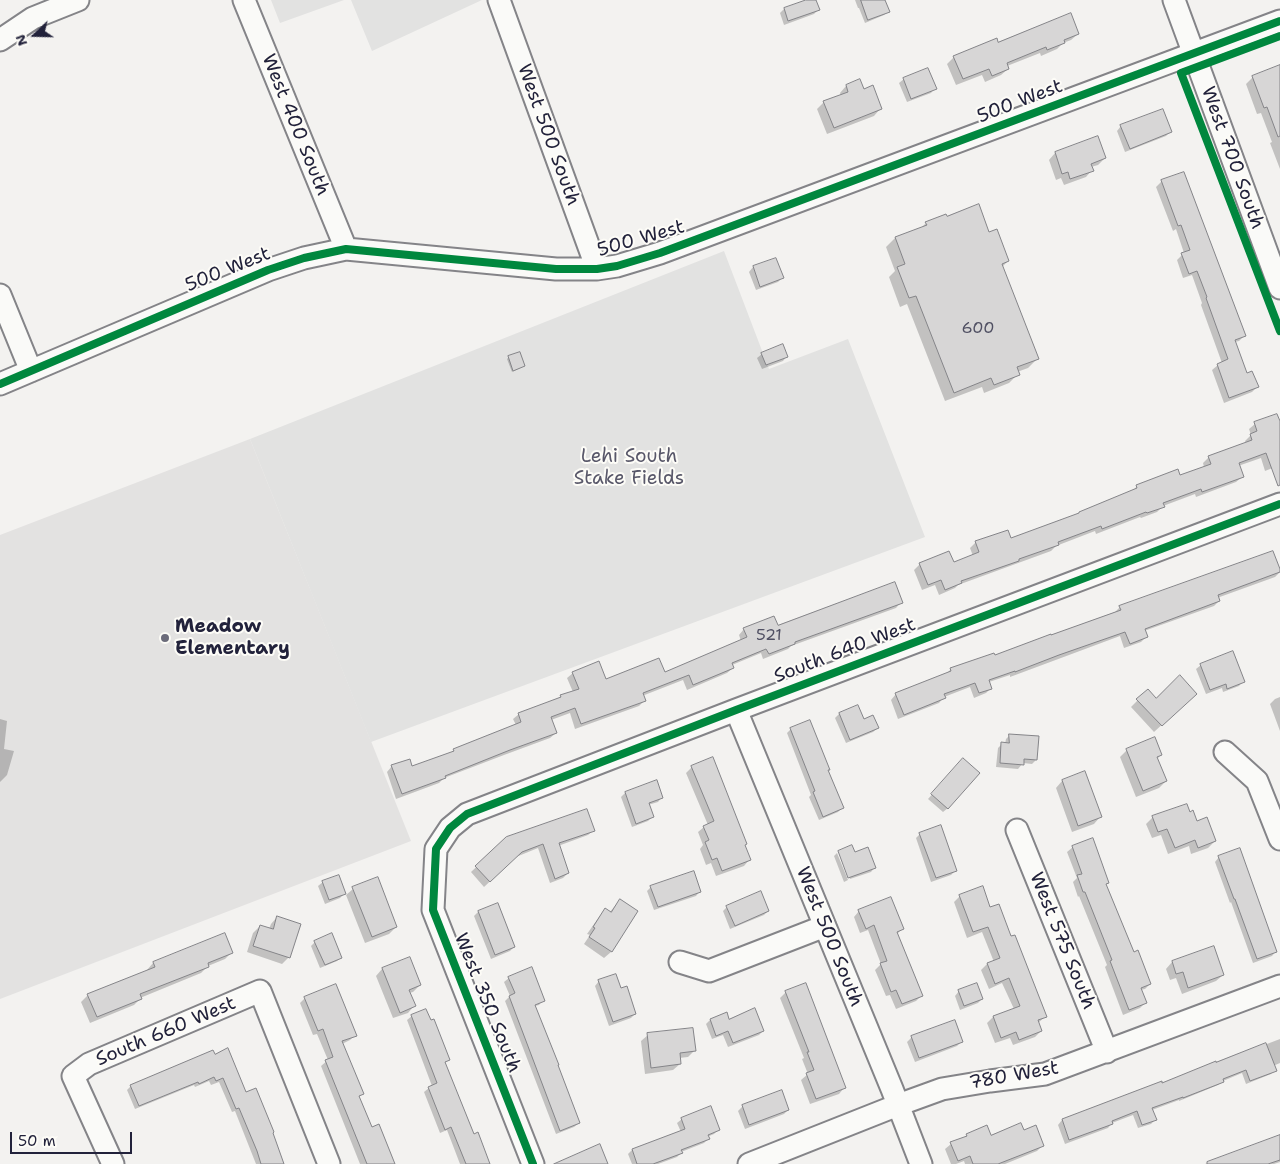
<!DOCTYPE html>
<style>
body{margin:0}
#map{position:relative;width:1280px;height:1164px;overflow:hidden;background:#f3f2f0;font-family:"Shantell Sans",sans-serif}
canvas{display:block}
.north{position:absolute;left:10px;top:10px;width:50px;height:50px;-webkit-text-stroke:4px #fdfcf7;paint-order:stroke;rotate:249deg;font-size:14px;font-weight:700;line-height:20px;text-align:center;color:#22223b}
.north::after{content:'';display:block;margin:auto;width:18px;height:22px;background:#22223b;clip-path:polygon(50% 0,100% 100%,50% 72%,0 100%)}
.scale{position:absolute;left:10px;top:1132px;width:122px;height:22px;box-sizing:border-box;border:2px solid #22223b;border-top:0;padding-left:6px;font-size:15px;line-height:18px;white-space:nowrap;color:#22223b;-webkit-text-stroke:4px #fdfcf7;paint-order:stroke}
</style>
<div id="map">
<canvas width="1280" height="1164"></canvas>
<div class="north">N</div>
<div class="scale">50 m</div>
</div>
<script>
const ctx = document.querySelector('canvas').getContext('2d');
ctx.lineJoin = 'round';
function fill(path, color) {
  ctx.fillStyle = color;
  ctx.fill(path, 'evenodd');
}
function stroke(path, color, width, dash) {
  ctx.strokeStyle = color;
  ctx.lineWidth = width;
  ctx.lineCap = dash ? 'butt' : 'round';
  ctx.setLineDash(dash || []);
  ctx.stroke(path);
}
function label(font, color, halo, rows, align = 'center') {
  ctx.font = font + ' "Shantell Sans",sans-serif';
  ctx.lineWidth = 4;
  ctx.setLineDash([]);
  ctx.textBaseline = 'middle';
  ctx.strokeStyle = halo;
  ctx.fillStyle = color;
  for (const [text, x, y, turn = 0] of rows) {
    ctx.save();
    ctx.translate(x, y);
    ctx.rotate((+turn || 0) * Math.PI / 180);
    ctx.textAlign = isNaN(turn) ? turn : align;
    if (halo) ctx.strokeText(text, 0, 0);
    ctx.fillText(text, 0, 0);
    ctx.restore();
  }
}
fill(new Path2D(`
 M250 439 411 841 0 999V535Z`), '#e3e2e1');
fill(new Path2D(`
 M271 0H344L280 23Z
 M351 0H482L372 51Z
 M724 251 769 369 848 339 925 537 371 742 250 439Z`), '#e2e2e1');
fill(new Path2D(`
 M810 0H815L818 10 814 14 784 25 780 13 784 9Z
 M855 0H884L888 12 884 15 865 23 859 8H858Z
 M1078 34 1071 40 1063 43 1057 49 1041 56 1040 53 1007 66 1008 69 1001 75 985 82 982 75 956 85 947 64 954 57 997 44Z
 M1280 75V169L1270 143 1272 142 1261 113 1257 114 1246 84 1253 77Z
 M904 79 935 88 931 93 907 102 899 83Z
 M846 86 863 90 880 109 874 116 827 134 817 109 824 102 841 96 840 93Z
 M1121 126 1170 132 1166 136 1125 152 1117 131Z
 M1097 138 1105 158 1098 165 1091 167 1092 170 1086 177 1064 185 1061 178 1056 180 1049 160 1055 153Z
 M1162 181 1244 336 1239 341 1235 342 1247 375 1257 387 1252 392 1224 403 1212 370 1218 365 1222 363 1201 305 1202 303 1192 275 1183 278 1177 260 1184 253 1176 229 1173 231 1156 187Z
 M946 218 988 233 1008 261 1002 267 1037 359 1028 368 1017 372 1018 374 1009 383 984 393 982 387 945 401 907 304 900 307 889 277 895 271 886 247 895 238 921 228 926 223Z
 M775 259 782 278 778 282 756 290 749 272 753 267Z
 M762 354 787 356 783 361 762 369 757 358Z
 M509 357 524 366 512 372 507 359Z
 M1255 424 1280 425V465L1265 471 1261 458 1238 466 1242 477 1236 482 1196 497 1195 494 1163 506 1157 512 1141 518 1140 517 1096 534 1095 531 1056 546 1051 551 958 585 955 588 939 595 935 585 922 590 914 570 920 564 953 563 973 556 970 548 976 542 1010 539 1077 516 1132 492 1137 486 1180 477 1204 467 1203 463 1209 457 1246 444 1245 441 1251 435 1249 429Z
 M1280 572 1275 577 1217 598 1219 601 1214 606 1144 631 1146 637 1141 642 1124 648 1120 636 1010 677V675L989 682 991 688 986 693 974 698 970 687 944 697 939 703 898 719 891 700 896 694 945 675 951 669 994 656 1115 612 1120 607Z
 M901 602 896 608 791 646 788 649 763 659 761 653 732 665 733 668 727 673 687 690 683 680 642 696 644 701 639 706 575 729 570 713 551 720 556 733 550 738 504 755 444 778 439 783 396 799 387 772 392 766 411 768 450 754 454 750 516 725 513 719 519 714 557 700 561 696 573 692 567 678 573 673 606 681 664 674 741 641 739 635 744 629 777 626Z
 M1201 665 1243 681 1239 686 1223 692 1222 688 1206 694 1196 669Z
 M1148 690 1156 700H1189L1154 732 1131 707Z
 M1280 697V731L1270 704 1275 699Z
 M839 714 863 720 878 728 873 732 846 743 835 718Z
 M0 719 7 721 4 749 14 751 7 775 0 782Z
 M791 729 827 771 842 808 838 812 819 820 809 797 811 795 787 733Z
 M1010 735 1036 760 1032 764 1023 763 1018 769 996 767 998 748 1002 744H1005L1006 739Z
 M1127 750 1161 755 1157 759 1166 781 1159 788 1136 797 1120 757Z
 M959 764 948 808 943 812 928 799Z
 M692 767 744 846 749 860 744 866 716 876 711 863 706 865 700 849 703 845 698 832 704 827 708 825 686 773Z
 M1084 773 1100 817 1094 824 1072 832 1056 788 1062 781Z
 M657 782 662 797 658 802 648 805 652 817 648 821 632 827 621 797 625 793Z
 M1153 817 1196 822 1215 841 1208 848 1191 854 1189 846 1168 854 1161 835 1152 838 1146 824Z
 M594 830 588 835 558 846 568 873 563 878 550 883 538 848 516 857 484 887 471 872 507 838Z
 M920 834 956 870 951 875 931 882 916 838Z
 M852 847 854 854 875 867 871 872 850 879 840 852H838Z
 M1073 847 1108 883 1105 885 1133 953 1150 984 1145 989 1140 990 1145 1003 1140 1008 1123 1015 1105 967 1107 965 1079 896 1078 897 1073 882 1077 878 1067 852Z
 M837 853 848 880 844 882 834 856Z
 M1219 857 1276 951 1272 956 1253 963 1231 902 1230 903 1215 862Z
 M323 882 344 894 340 898 325 904 318 886Z
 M651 887 700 891 696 896 654 910 647 891Z
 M353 889 396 927 389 934 365 943 346 895Z
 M960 896 990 909 1011 938 1046 1016 1038 1023 1041 1031 1035 1037 1013 1045 1010 1038 995 1043 987 1023 993 1017 1014 1009 1002 983 989 989 981 970 987 964 994 962 982 932 967 938 954 902Z
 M620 900 637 912 611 952 604 958 584 944 590 935 587 934 599 917 605 910 609 913Z
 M727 907 768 911 764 915 730 929 723 911Z
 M859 911 902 929 897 934 921 996 916 1001 896 1009 890 995 886 996 875 970 881 964 868 930 860 933 854 917Z
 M478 912 514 947 510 951 491 959 474 916Z
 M277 917 289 957 282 964 247 952 253 933 260 926 269 929 271 924Z
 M224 935 231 953 225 959 208 966 201 973 140 998V999L134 1005 90 1023 81 1002 88 995 147 972V970L153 963Z
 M315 942 341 957 337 961 320 968 311 946Z
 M1213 948 1223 975 1216 981 1182 994 1176 978 1170 980 1166 969 1172 962Z
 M382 969 420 985 413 992 409 993 414 1006 408 1013 393 1018 376 976Z
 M509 978 543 1000 539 1005 535 1006 579 1123 574 1127 556 1134 505 1001 510 996 504 982Z
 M599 981 620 989 635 1014 631 1018 609 1026 595 986Z
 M959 991 982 999 978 1003 960 1010 955 996Z
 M786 992 844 1088 839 1094 810 1104 801 1080 808 1074 802 1059 804 1058 780 998Z
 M305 998 355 1035 350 1040 342 1044 362 1094 359 1097 371 1128 394 1164H360L321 1066 328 1060 317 1034 313 1035 300 1003Z
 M412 1016 448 1060 445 1063 473 1136 488 1164H460L447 1130 440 1133 424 1092 429 1088 432 1086 407 1020Z
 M710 1020H729L763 1031 759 1035 728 1047 723 1035 712 1039 706 1024Z
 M648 1035 694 1051 688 1057 679 1058 680 1064 673 1070 645 1074 641 1041Z
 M912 1037 961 1042 957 1046 915 1062 907 1042Z
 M1280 1039V1063L1273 1066 1275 1070 1271 1074 1246 1084 1242 1073 1223 1081 1218 1085 1179 1101V1100L1152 1110 1155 1120 1151 1124 1138 1128 1133 1115 1112 1123 1108 1128 1065 1144 1058 1125 1062 1120 1161 1082 1162 1084Z
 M213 1051 245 1093 283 1164H256L235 1111 232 1112 219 1082 211 1085 209 1081 195 1087 194 1085 135 1109 127 1090 131 1086Z
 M781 1092 788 1110 784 1114 745 1129 738 1111 742 1107Z
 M682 1119 718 1130 714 1134 707 1137 708 1139 704 1143 681 1152V1153L677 1157 658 1164H632L628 1154 632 1150 681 1132 677 1123Z
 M1023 1132 1043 1145 1037 1151 1005 1164H965L964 1161 956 1164H951L945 1149 951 1144 963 1139 967 1135 990 1137Z
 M1280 1137V1162L1274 1164H1205Z`), '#0003');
const building = new Path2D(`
 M806 0H816L820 10 788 21 784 8Z
 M861 0H885L890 12 868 20Z
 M1071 13 1079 34 1064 40 1065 43 1047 50 1046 47 1007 63 1009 69 992 76 989 69 963 79 953 56 997 38 998 42Z
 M1280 65V136L1278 137 1267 107 1264 108 1252 76Z
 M928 68 937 89 911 99 903 78Z
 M860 79 864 89 873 85 882 109 834 128 823 101 848 92 846 85Z
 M1163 109 1172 132 1130 149 1120 125Z
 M1098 136 1106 158 1091 164 1094 171 1070 179 1068 172 1062 174 1055 152Z
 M1184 172 1246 336 1235 340 1247 373 1252 371 1259 387 1229 398 1217 364 1228 359 1206 298 1207 297 1197 271 1189 274 1181 253 1190 250 1181 225 1178 226 1161 180Z
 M979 204 989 232 997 229 1009 261 1002 264 1039 359 1017 367 1020 375 994 385 991 378 954 393 916 296 909 298 897 267 905 264 895 237 927 225 925 222 946 214 947 216Z
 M776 258 784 278 760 287 753 266Z
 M783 344 788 357 766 365 761 353Z
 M520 352 525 366 513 371 508 356Z
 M1277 414 1280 421V485L1278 486 1266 453 1239 463 1244 477 1202 492 1201 489 1163 503 1165 507 1147 513 1146 512 1102 529 1101 526 1058 542 1059 545 1019 559V561L961 581 962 583 945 590 941 580 928 585 919 563 949 551 954 562 979 552 975 541 1008 530 1011 538 1079 513V512L1137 488 1136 485 1178 469 1180 475 1211 464 1208 456 1252 440 1250 434 1257 431 1254 422Z
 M1273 551 1280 569V572L1218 595 1220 601 1145 629 1148 637 1130 644 1125 632 1059 655 1015 672V671L989 680 992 689 979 693 975 683 944 694 946 698 904 715 895 693 951 671 950 668 994 653 995 655 1051 634V635L1121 610 1119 606Z
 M895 582 903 603 795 642V644L769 654 766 649 732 663 734 668 693 685 689 675 643 693 646 701 581 724 575 708 551 717 557 733 510 750 445 776 446 778 402 794 391 765 410 759 412 766 454 751 453 749 521 722 518 713 561 697 560 695 579 689 572 672 599 661 606 679 659 658 665 672 747 637 743 628 774 616 778 625Z
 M1233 651 1245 682 1227 689 1226 684 1210 690 1200 664Z
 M1180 675 1197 694 1162 726 1136 699 1148 689 1156 698Z
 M858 705 864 719 873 715 879 728 850 740 839 713Z
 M810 720 830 770H828L844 808 823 817 813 792 815 791 790 728Z
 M1009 734 1039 736 1037 760 1024 759V765L1000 763 1001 742 1009 743Z
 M1155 737 1162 755 1157 757 1167 781 1143 791 1126 749Z
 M713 757 747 844 745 845 751 860 722 871 717 858 712 860 705 842 709 840 703 826 714 821 691 766Z
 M963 758 980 773 948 809 931 794Z
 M1085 771 1102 817 1078 826 1062 780Z
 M657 780 663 798 649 803 654 817 636 824 625 792Z
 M1187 804 1190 812 1193 810 1197 821 1207 817 1216 841 1198 848 1195 840 1175 848 1167 829 1158 832 1152 816Z
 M587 809 595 831 559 843 569 873 555 879 543 844 522 852 490 882 475 866 506 837Z
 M941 825 957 871 936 878 919 833Z
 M1093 838 1109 883 1106 884 1134 952 1138 950 1151 984 1141 988 1147 1003 1129 1010 1110 961 1112 960 1085 892H1083L1077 875 1082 874 1072 846Z
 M852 845 855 852 868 847 876 868 848 878 838 851Z
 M1240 848 1277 952 1257 959 1235 899H1234L1218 856Z
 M694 871 701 892 658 907 650 886Z
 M339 875 346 894 329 900 322 881Z
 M378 877 397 927 372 937 352 887Z
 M983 886 990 907 999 904 1011 936 1015 935 1047 1017 1038 1020 1042 1031 1019 1040 1016 1032 1001 1038 993 1016 1020 1006 1009 978 995 984 987 963 1000 958 988 927 973 932 959 895Z
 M761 891 769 911 735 926 726 906Z
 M891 897 904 929 897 932 923 996 902 1004 896 990 891 992 880 963 887 961 874 925 866 929 858 910Z
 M620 899 638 911 612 952 589 937 595 928 593 927 605 908 611 912Z
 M498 903 515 947 495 955 478 911Z
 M277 916 301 924 290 958 253 946 260 925 273 929Z
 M225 933 233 953 208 963 209 967 140 994 142 999 97 1017 87 994 155 967 153 962Z
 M332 933 342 958 325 965 314 941Z
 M1214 946 1224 975 1188 988 1183 972 1176 974 1172 961Z
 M410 957 421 985 409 990 416 1006 400 1013 382 968Z
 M532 967 545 1001 535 1005 559 1065H558L580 1123 560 1131 509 996 515 993 508 977Z
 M616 974 621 988 627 986 636 1014 613 1022 598 980Z
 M806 983 846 1088 816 1099 806 1073 814 1070 807 1052H809L785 991Z
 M977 983 983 999 964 1006 958 990Z
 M336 984 357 1036 342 1041 364 1094 359 1096 372 1127 379 1124 395 1164H367L325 1060 333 1057 323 1029 318 1031 304 997Z
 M755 1008 764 1031 733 1043 728 1031 716 1036 710 1019 727 1012 729 1019Z
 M426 1009 431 1020 434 1019 450 1060 445 1062 474 1134 478 1132 490 1164H466L451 1127 445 1130 428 1087 437 1083 411 1015Z
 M955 1020 963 1042 919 1058 911 1036Z
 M693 1028 696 1051 680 1053 681 1064 651 1068 647 1033Z
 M1266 1043 1277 1071 1250 1081 1246 1070 1223 1079 1224 1082 1183 1098V1097L1152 1108 1157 1120 1142 1125 1137 1111 1112 1121 1113 1124 1069 1140 1062 1119 1162 1081V1083L1216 1061V1062Z
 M228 1048 246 1092 256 1088 274 1132 273 1133 284 1164H261L257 1151 239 1108 236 1109 223 1078 216 1081 214 1077 199 1084 198 1082 139 1106 130 1085 213 1050 215 1054Z
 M782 1090 789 1110 749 1125 742 1105Z
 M711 1106 720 1130 708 1135 710 1139 681 1150 683 1153 653 1164H637L632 1149 685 1129 681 1118Z
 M1021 1123 1024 1130 1036 1125 1044 1146 998 1164H973L970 1156 958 1161 950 1142 967 1136 966 1134 987 1125 991 1135Z
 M1280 1135V1160L1268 1164H1207V1162Z
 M600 1144 608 1164H554Z`);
fill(building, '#d7d6d6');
stroke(building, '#848488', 1);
const minor = new Path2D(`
 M244 0 346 249
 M499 0 597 269
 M1174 0 1280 288
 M0 40 33 18 78 0
 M0 295 31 371
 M0 384 268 270 304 258 346 249 556 269H597L617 266 660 253 1280 21
 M736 710 892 1089 921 1164
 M1225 752 1257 781 1280 839
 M1017 830 1107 1052
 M680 962 709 971 825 926
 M113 1164 73 1076 89 1064 260 991 329 1164
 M533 1164 433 910 436 849 450 828 467 814 736 710 1280 504
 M749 1164 898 1105 942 1089 990 1081 1045 1074 1280 986`);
stroke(minor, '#848488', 25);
stroke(minor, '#fafaf8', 21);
stroke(new Path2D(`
 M1280 36 1181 73 1280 331
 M0 384 268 270 304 258 346 249 556 269H597L617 266 660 253 1280 21
 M533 1164 433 910 436 849 450 828 467 814 736 710 1280 504`), '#00873e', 8);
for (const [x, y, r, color] of [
 [165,638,5,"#6b6b7a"]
]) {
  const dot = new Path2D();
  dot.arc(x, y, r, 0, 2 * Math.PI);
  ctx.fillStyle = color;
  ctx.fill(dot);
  stroke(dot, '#fdfcf7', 2);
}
label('16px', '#4f4f62', null, [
 ["600",978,329],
 ["521",769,636]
]);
label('19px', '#22223b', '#fdfcf7', [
 ["500 West",1020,102,-21],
 ["West 400 South",295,125,68],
 ["West 500 South",548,135,70],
 ["West 700 South",1232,158,70],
 ["500 West",641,239,-16],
 ["500 West",228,270,-22],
 ["South 640 West",845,651,-21],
 ["West 500 South",829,937,68],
 ["West 575 South",1062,941,68],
 ["West 350 South",487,1003,68],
 ["South 660 West",166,1032,-23],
 ["780 West",1014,1076,-10]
]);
label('19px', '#585769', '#fdfcf7', [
 ["Lehi South",629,457],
 ["Stake Fields",629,479]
]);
label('bold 19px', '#22223b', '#fdfcf7', [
 ["Meadow",175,627],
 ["Elementary",175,649]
], 'left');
</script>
